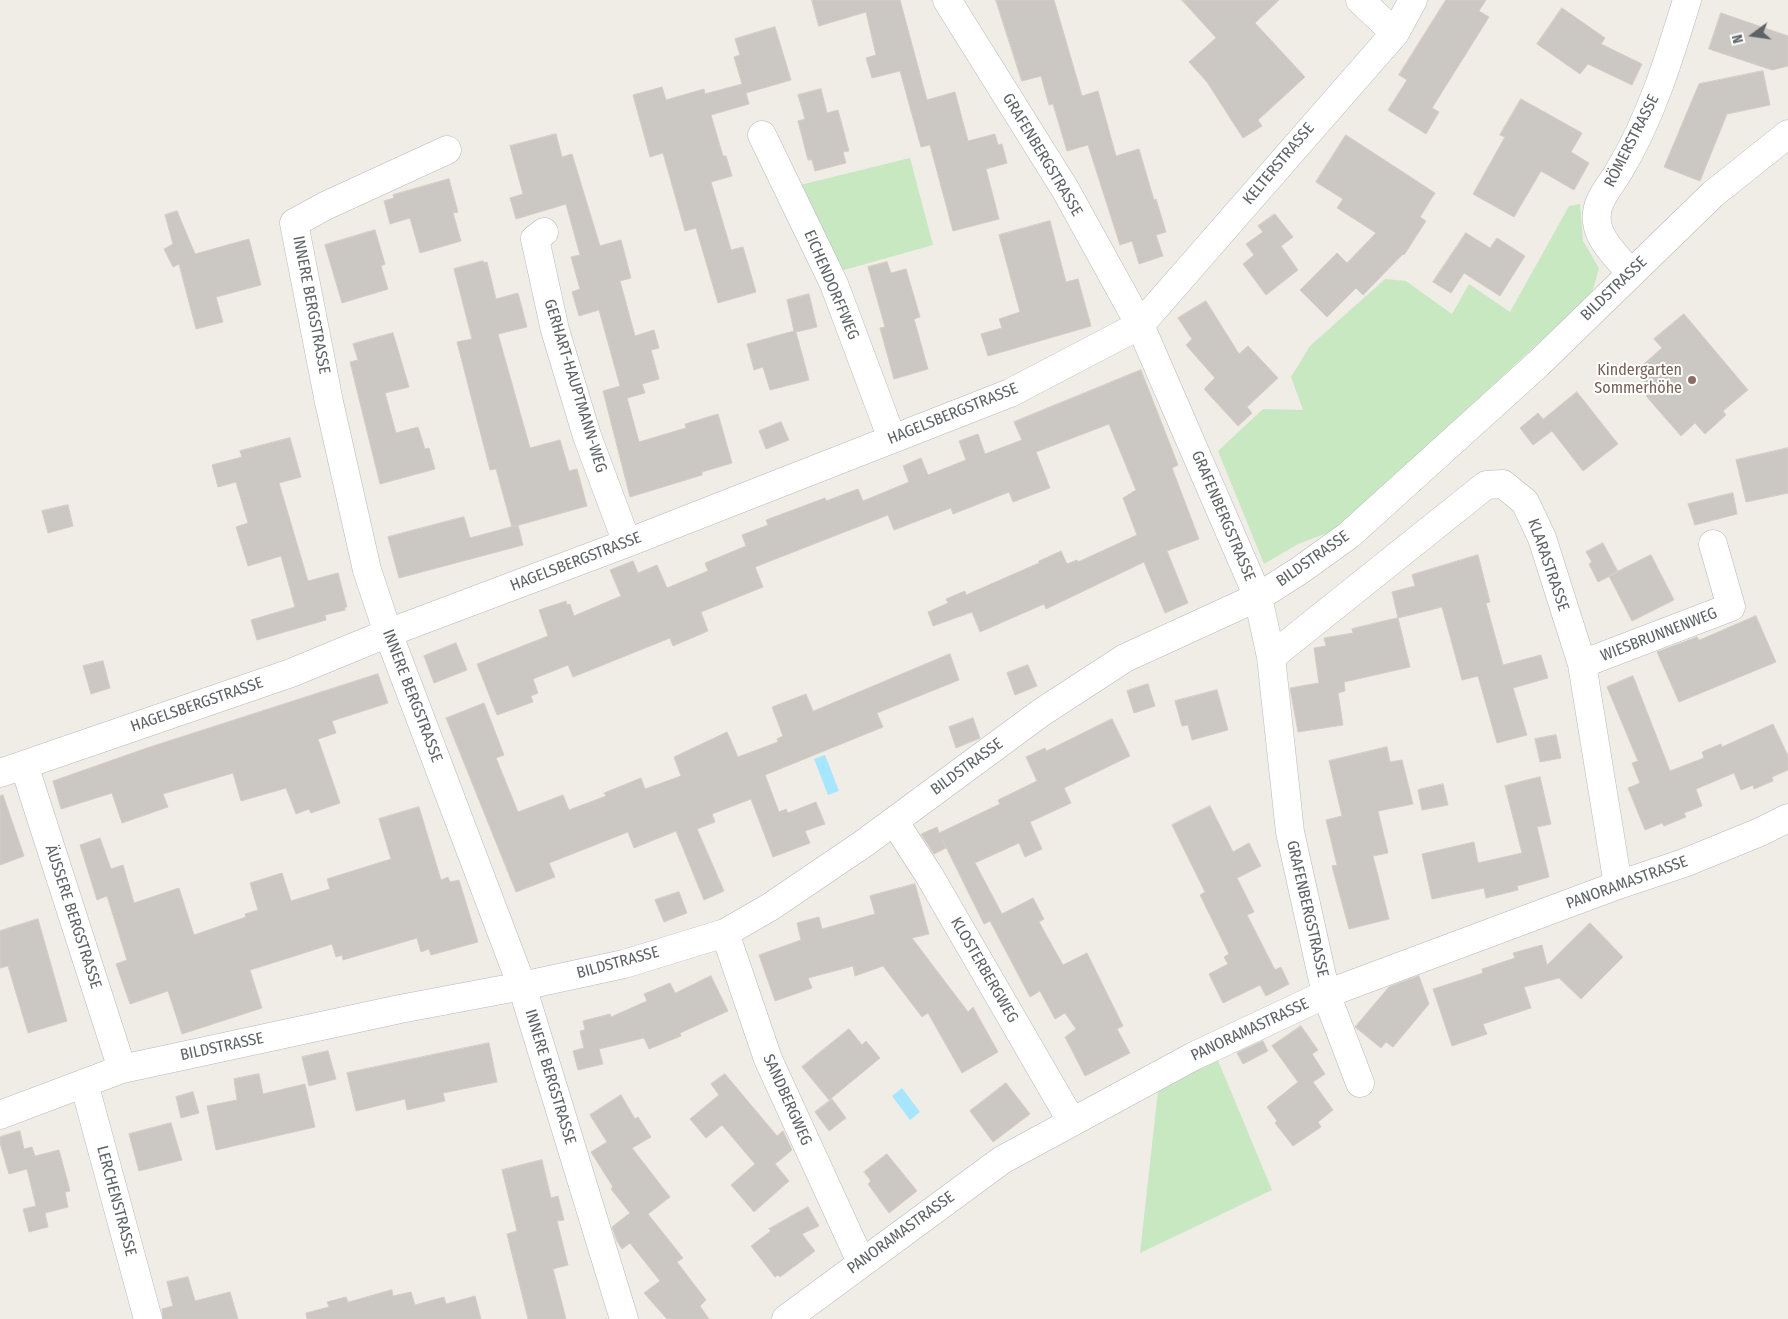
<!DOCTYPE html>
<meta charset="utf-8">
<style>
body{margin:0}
#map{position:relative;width:1788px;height:1319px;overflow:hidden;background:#f0ece6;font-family:"Fira Sans Condensed",sans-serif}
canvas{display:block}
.north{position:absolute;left:1728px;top:10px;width:50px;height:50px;-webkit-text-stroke:4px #fff;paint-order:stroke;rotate:256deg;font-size:14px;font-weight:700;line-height:20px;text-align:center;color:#5d6366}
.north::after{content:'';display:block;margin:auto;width:18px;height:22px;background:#5d6366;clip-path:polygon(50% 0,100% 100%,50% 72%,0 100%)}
</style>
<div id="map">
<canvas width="1788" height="1319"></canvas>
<div class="north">N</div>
</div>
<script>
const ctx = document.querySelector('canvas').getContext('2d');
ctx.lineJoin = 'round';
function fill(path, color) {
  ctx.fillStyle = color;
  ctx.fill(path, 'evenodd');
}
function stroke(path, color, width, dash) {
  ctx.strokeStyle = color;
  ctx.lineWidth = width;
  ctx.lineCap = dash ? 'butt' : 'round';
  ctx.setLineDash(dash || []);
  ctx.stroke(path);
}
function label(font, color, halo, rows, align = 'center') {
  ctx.font = font + ' "Fira Sans Condensed",sans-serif';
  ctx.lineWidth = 4;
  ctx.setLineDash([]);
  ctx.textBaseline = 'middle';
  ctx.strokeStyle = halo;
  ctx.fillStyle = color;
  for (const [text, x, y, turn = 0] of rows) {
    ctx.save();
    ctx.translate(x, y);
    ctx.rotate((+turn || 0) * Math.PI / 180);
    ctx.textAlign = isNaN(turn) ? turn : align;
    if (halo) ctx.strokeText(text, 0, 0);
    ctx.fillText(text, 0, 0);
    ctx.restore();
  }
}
fill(new Path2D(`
 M910 158 933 245 837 272 796 186Z
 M1580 204 1583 241 1599 268 1592 293 1338 529 1298 544 1264 564 1218 451 1263 409 1303 410 1291 377 1310 346 1385 279 1406 281 1452 314 1469 284 1510 312 1569 206Z
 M1217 1058 1272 1190 1140 1253 1158 1091Z`), '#c8e8c2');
fill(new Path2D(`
 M825 755 839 791 828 795 814 759Z
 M902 1088 920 1112 910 1120 892 1096Z`), '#a7e6ff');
const building = new Path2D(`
 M812 0H900L927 100 955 92 968 141 995 134 998 145 1002 144 1007 163 986 169 999 219 953 231 930 145 921 147 900 71 872 78 866 58 876 55 866 12 819 26Z
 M996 0H1054L1082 96 1098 91 1116 156 1139 149 1154 200 1156 199 1166 232 1156 235 1163 256 1139 264 1132 241 1120 245 1088 145 1067 151 1053 104 1049 105 1041 76 1022 81Z
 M1182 0H1279L1255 23 1305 77 1258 120 1262 126 1243 138 1207 82 1189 62 1216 38Z
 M1446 0H1486L1479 11 1489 17 1432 108 1439 112 1426 134 1388 110 1407 80 1399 75Z
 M1562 8 1605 38 1601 44 1642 64 1632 85 1588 64 1580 74 1537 44Z
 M1721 13 1788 36V66L1772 70 1709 49Z
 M775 27 791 80 746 93 749 104 711 115 723 156H726L732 176 711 182 731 250 743 247 756 292 718 303 696 228 685 231 663 153 650 157 633 95 662 87 666 100 704 89 705 94 742 84 734 57 740 55 735 39Z
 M1763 71 1770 105 1727 114 1700 181 1664 167 1699 84Z
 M821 89 827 113 838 110 849 151 843 152 846 163 815 171 812 160H808L798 121 805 119 798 95Z
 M1521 99 1582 133 1571 152 1589 163 1574 190 1541 171 1514 217 1473 194 1505 137 1500 135Z
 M556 134 562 157 572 154 600 246 621 240 631 278 620 281 635 336 654 330 659 348 651 350 659 379 642 384 645 393 627 398 639 442 686 428 685 424 718 414 732 463 702 472V475L630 497 603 391 620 386 599 310 579 316 572 292 580 289 571 257 580 255 566 204 516 219 510 198 523 194 510 146Z
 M1346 135 1435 193 1420 217 1426 221 1404 255 1403 254 1363 295 1356 288 1327 317 1300 290 1337 253 1347 263 1376 233 1337 208 1343 199 1316 182Z
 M449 179 458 212 453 213 461 241 420 253 410 218 390 224 384 201 394 198 393 195Z
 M177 211 195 254 249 239 261 285 216 297 223 322 196 329 179 264 173 267 164 249 173 244 165 215Z
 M1275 214 1293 237 1281 246 1298 270 1266 295 1243 264 1254 255 1246 244 1263 232 1258 226Z
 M1050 221 1066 282 1078 279 1091 326 988 356 981 334 1002 328 999 319 1020 312 999 235Z
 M375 230 385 264 381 266 388 289 342 303 325 245Z
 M1466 233 1490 248 1497 238 1525 256 1500 296 1464 273 1451 293 1433 282Z
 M483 261 484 263 487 262 496 299 518 293 527 327 498 334 530 448 560 440 569 471 577 469 587 506 512 527 496 469 490 470 457 342 472 339 454 269Z
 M887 262 891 273 906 269 920 317 914 319 928 369 894 379 880 328 885 327 868 267Z
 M809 294 817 327 796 332 809 380 770 390 763 367 754 370 747 344 794 331 787 300Z
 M1206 301 1239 354 1248 346 1278 378 1247 407 1252 413 1238 426 1204 389 1215 378 1186 345 1192 339 1178 318Z
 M1684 314 1748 390 1723 411 1726 415 1705 434 1695 423 1681 436 1646 396 1652 391 1636 371 1662 348 1654 339Z
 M393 333 409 387 385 393 396 433 418 427 425 449 429 448 435 469 380 484 350 362 358 360 353 344Z
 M1141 370 1178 465 1172 468 1199 539 1167 551 1188 603 1165 613 1144 562 1046 609 1044 604 980 632 972 612 933 626 928 612 948 603 946 599 965 591 966 595 1039 563V561L1061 551 1067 564 1077 560 1078 562 1137 535 1123 498 1136 490 1109 424 1036 452 1050 488 1013 502 1009 492 953 514 951 508 894 530 888 515 755 567 763 587 701 612 708 631 673 646 670 638 573 677 568 665 533 679 538 693 531 696 533 702 497 715 477 664 548 636 539 610 566 601 567 605 570 604 574 616 621 596 610 570 633 561 638 573 657 565 667 588 708 571 705 563 746 546 742 535 768 525 766 520 825 498 826 501 858 489 863 501 909 482 903 466 921 458 928 475 966 460 959 441 978 434 985 454 1022 440 1014 422Z
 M1577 392 1618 444 1583 471 1552 431 1533 445 1520 428 1538 413 1543 419Z
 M781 422 789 440 766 449 759 431Z
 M290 438 301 477 279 483 308 581 338 573 347 607H345V610L325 615 326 620 257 640 251 620 295 607 281 556 248 566 236 527 248 523 236 482 218 487 212 465 242 457 240 451Z
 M1788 448V493L1746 502 1736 460Z
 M1733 493 1737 514 1695 525 1688 504Z
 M68 505 73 526 48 533 42 511Z
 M464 517 470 538 518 525 523 545 399 578 388 537Z
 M1603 543 1618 572 1598 582 1589 564 1592 562 1586 552Z
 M1478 555 1490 602 1486 603 1503 665 1541 655 1548 678 1513 688 1527 735 1497 743 1478 676 1462 680 1442 607 1398 618 1392 592 1415 586 1412 575Z
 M1651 555 1674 600 1632 621 1609 576Z
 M1756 616 1776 662 1679 702 1657 652 1697 637 1699 640Z
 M1398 618 1410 667 1344 682 1345 691 1338 693 1343 725 1298 732 1290 688 1319 683 1314 648 1326 646 1324 638 1353 633 1352 629Z
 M456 643 467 670 434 683 424 656Z
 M950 654 959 680 877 713 883 727 765 775 779 812 786 809 788 813 816 802 825 824 805 831 810 843 773 857 751 799 712 814 715 822 697 829 724 891 704 900 676 831 634 848 628 832 549 863 555 877 516 892 446 718 484 703 504 755 496 758 518 812 563 795 569 810 606 796 604 793 641 778 645 789 681 776 674 757 727 732 738 757 778 742 777 739 783 736 772 707 806 694 813 711Z
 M103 661 110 688 91 694 83 666Z
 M1028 665 1037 686 1015 695 1007 673Z
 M378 674 388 703 332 721 336 733 318 739 340 803 311 813 309 809 296 814 286 788 241 801 233 773 163 794 168 807 122 823 112 793 61 809 53 781 147 748Z
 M1633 676 1670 771 1704 758 1702 752 1721 744 1722 747 1773 724 1788 756V770L1772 777 1773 781 1754 789 1753 785 1741 790 1734 773 1696 789 1702 806 1684 813 1686 817 1664 826 1662 823 1645 830 1628 788 1640 783 1632 763 1638 761 1607 687Z
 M1148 684 1155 706 1134 713 1127 691Z
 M1217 690 1228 730 1192 740 1188 725 1182 726 1175 701Z
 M973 718 980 738 956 748 949 727Z
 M1112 719 1130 756 1064 788 1071 803 1030 822 1042 849 1025 857 1019 843 975 863 1002 914 1033 898 1044 919 1039 922 1063 965 1087 953 1123 1026 1117 1029 1130 1053 1085 1076 1065 1037 1076 1029 1065 1013 1055 1019 1040 991 1030 997 990 921 984 924 942 839 946 848 934 854 921 834 937 827 939 833 1000 804 998 800 1037 781 1026 757 1045 748 1046 751Z
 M1556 735 1561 758 1540 762 1535 739Z
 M1387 747 1390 762 1402 760 1413 804 1378 811 1388 853 1373 856 1389 919 1349 929 1332 866 1337 865 1326 820 1342 816 1329 761Z
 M1540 777 1551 824 1537 827 1549 877 1517 886 1518 890 1486 898 1484 888 1432 899 1422 854 1474 842 1478 863 1522 853 1505 786Z
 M1443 784 1448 805 1422 810 1418 790Z
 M3 795 24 856 0 865V796Z
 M1210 806 1233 852 1249 843 1261 866 1237 878 1254 912 1247 915 1275 970 1281 967 1289 984 1266 996 1260 985 1223 1003 1209 974 1228 964 1224 957 1229 954 1200 895 1205 892 1172 825Z
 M419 807 441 880 448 877 450 882 459 880 478 942 431 955 429 949 421 952 417 938 343 960 342 955 336 957 332 944 282 960 250 970 262 1008 182 1034 168 991 130 1004 116 964 127 960 107 896 97 900 80 845 100 838 111 869 123 865 134 903 179 888 194 935 246 917 245 914 258 910 250 883 282 873 291 901 330 889 327 879 391 859 379 819Z
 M915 884 929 934 912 938 968 1012 973 1007 998 1052 962 1073 928 1013 922 1017 883 966 855 976 853 966 808 978 812 988 775 1001 759 955 801 940 797 923 819 917 822 929 875 914 870 896Z
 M679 892 687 913 664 922 655 900Z
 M38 919 67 1021 28 1033 8 966 0 968V931Z
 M1590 923 1623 957 1581 999 1559 978 1524 987 1531 1008 1483 1024 1487 1034 1452 1046 1433 989 1483 973 1482 969 1515 958 1513 953 1542 945 1547 965Z
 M711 976 728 1011 680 1033 681 1036 649 1049 644 1038 599 1049 603 1064 578 1070 573 1051 584 1048 580 1031 585 1030 583 1021 610 1014 611 1017 647 1001 644 994 670 983 675 993Z
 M1419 976 1429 1004 1393 1047 1386 1042 1381 1048 1355 1027 1389 987Z
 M1301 1026 1318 1050 1312 1054 1325 1074 1313 1082 1333 1110 1318 1122 1321 1127 1293 1146 1275 1123 1277 1121 1267 1107 1298 1082 1272 1046Z
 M849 1029 862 1045 866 1041 880 1058 829 1100 802 1067Z
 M1263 1041 1268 1051 1243 1064 1237 1053Z
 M489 1043 497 1082 443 1093 445 1101 407 1110 405 1099 356 1111 347 1073Z
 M328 1051 336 1079 309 1086 302 1057Z
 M259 1074 263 1094 305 1084 315 1127 216 1150 207 1106 237 1100 234 1079Z
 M725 1074 777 1136 783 1131 792 1150 775 1164 789 1181 754 1212 731 1185 755 1164 722 1125 706 1138 690 1119 719 1095 711 1084Z
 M1006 1083 1030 1114 993 1142 970 1111Z
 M193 1092 199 1113 181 1118 176 1097Z
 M621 1095 635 1119 638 1117 651 1137 632 1148 670 1197 648 1214 683 1258 677 1262 706 1300 700 1306 709 1319H667L644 1293 660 1281 630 1243 622 1249 617 1241 612 1227 630 1213 611 1189 613 1187 591 1152 607 1142 590 1115Z
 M832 1099 846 1118 829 1131 815 1112Z
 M171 1123 182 1160 139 1171 129 1134Z
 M20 1131 24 1149 32 1147 35 1156 59 1150 70 1191 65 1192 68 1207 45 1213 48 1227 29 1232 23 1209 36 1206 27 1169 9 1174 0 1143V1137Z
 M887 1154 917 1191 889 1213 868 1184 871 1181 864 1172Z
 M542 1160 551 1198 558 1196 564 1220 557 1221 568 1265 553 1269 566 1319H528L507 1234 517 1231 502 1170Z
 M808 1207 819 1226 802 1234 815 1251 780 1277 778 1275 775 1277 751 1246 771 1231 769 1229Z
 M188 1277 195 1301 230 1292 238 1319H163L162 1309 173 1306 167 1282Z
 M392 1290 393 1296 411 1292 415 1305 444 1297 446 1304 475 1296 481 1319H307L306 1313 329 1307 327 1302 346 1297 348 1302Z`);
fill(building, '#cbc7c2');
stroke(building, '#d5cdc4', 1);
const minor = new Path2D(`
 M947 0 1065 189 1140 325 1258 597 1271 657 1290 832 1326 994 1360 1083
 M1360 0 1395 33
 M762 135 834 284 892 439
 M447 150 325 206 294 223 329 402 367 570 388 633 522 986 624 1319
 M544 232 535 239 555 330 587 436 627 543
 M1631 273C1619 259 1599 241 1597 222 1594 202 1610 187 1619 171 1651 118 1669 59 1687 0
 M1271 657 1486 485 1503 484 1525 502 1542 538 1582 664 1618 885
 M1582 664 1731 607 1713 544
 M24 765 122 1069
 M0 773 291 673 388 633 627 543 1010 393 1140 325 1395 33 1413 0
 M894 821 929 875 1072 1122
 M725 933 768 1059 861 1262
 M84 1083 148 1319
 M0 1115 122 1069 400 1009 522 986 624 964 725 933 770 907 863 844 1042 712 1125 658 1258 597 1299 571 1349 535 1538 364 1713 194 1788 134
 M786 1319 1002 1160 1194 1056 1326 994 1618 885 1684 863 1760 832 1788 818`);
stroke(minor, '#b6b9bd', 29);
stroke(minor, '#fff', 28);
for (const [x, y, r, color] of [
 [1692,380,5,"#8d6e63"]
]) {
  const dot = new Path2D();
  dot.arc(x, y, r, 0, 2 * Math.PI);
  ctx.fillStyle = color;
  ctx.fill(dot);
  stroke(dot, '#fff', 2);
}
label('16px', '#5d6366', '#fff', [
 ["RÖMERSTRASSE",1632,141,-63],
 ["GRAFENBERGSTRASSE",1042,155,59],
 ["KELTERSTRASSE",1279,164,-50],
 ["EICHENDORFFWEG",831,285,67],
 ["BILDSTRASSE",1614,289,-44],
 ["INNERE BERGSTRASSE",311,305,79],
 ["GERHART-HAUPTMANN-WEG",575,386,73],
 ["HAGELSBERGSTRASSE",953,414,-22],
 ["GRAFENBERGSTRASSE",1223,516,67],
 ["BILDSTRASSE",1313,559,-35],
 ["HAGELSBERGSTRASSE",576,562,-21],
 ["KLARASTRASSE",1548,565,71],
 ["WIESBRUNNENWEG",1659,635,-21],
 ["INNERE BERGSTRASSE",412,696,69],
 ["HAGELSBERGSTRASSE",197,705,-19],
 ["BILDSTRASSE",967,767,-36],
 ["PANORAMASTRASSE",1627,883,-20],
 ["GRAFENBERGSTRASSE",1307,909,77],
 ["ÄUSSERE BERGSTRASSE",73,917,72],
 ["BILDSTRASSE",618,963,-15],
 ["KLOSTERBERGWEG",984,970,60],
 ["PANORAMASTRASSE",1250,1030,-25],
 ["BILDSTRASSE",222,1047,-12],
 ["INNERE BERGSTRASSE",550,1077,73],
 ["SANDBERGWEG",787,1100,66],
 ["LERCHENSTRASSE",116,1201,75],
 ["PANORAMASTRASSE",901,1233,-36]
]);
label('16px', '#785e54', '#fff', [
 ["Kindergarten",1682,371],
 ["Sommerhöhe",1682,389]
], 'right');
</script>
